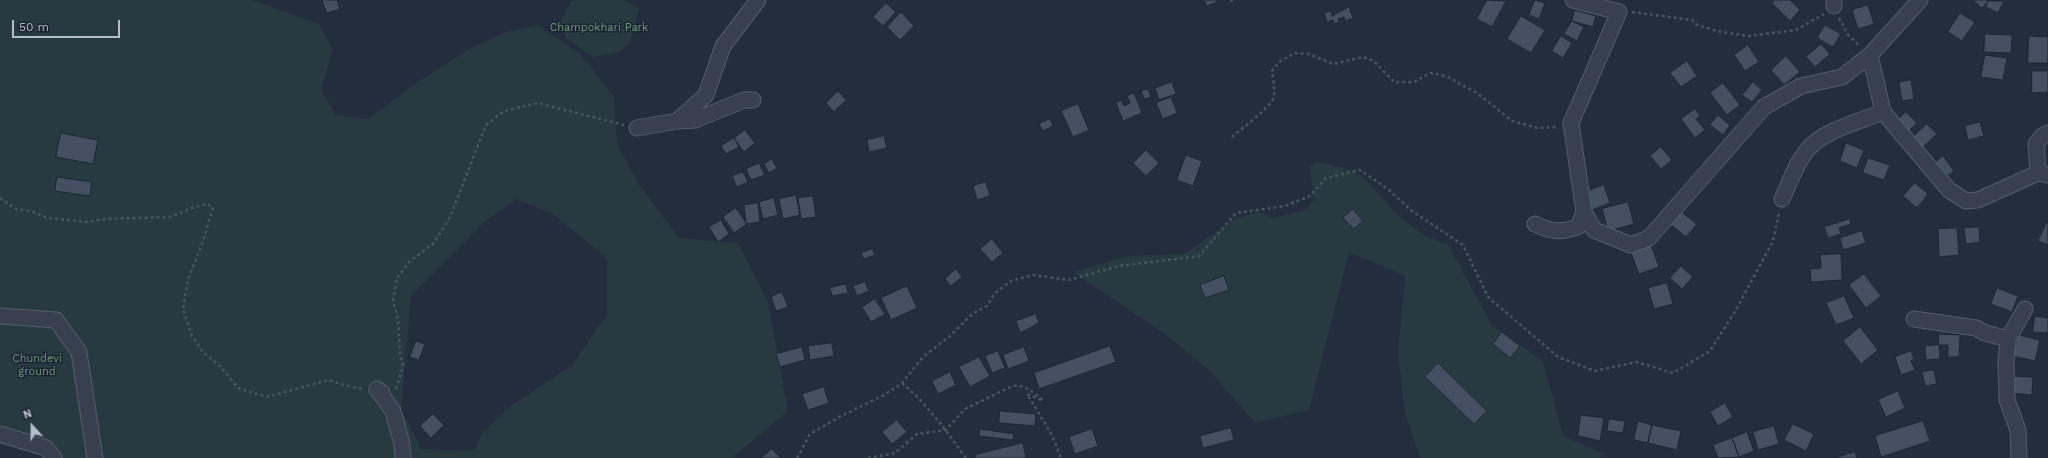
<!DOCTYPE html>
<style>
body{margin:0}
#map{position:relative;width:2048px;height:458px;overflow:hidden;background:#242d3e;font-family:"Work Sans",sans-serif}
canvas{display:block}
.north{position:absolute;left:12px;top:406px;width:40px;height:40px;-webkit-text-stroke:3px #1d2433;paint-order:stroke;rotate:339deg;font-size:11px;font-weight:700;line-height:16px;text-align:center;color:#b4bbc9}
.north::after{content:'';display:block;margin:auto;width:14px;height:18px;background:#b4bbc9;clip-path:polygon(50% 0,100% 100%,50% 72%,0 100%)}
.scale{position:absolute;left:12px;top:20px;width:108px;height:18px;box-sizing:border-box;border:2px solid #b4bbc9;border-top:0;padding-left:5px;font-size:12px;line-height:14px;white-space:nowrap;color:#b4bbc9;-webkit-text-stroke:3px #1d2433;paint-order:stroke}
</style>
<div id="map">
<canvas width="2048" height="458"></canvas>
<div class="north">N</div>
<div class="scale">50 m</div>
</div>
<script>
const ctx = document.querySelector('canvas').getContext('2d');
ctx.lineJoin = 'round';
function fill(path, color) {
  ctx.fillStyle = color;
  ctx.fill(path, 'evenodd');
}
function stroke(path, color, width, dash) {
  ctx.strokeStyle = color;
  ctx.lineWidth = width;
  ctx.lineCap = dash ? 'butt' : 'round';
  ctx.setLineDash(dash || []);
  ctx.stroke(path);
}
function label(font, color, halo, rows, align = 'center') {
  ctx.font = font + ' "Work Sans",sans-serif';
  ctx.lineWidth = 3;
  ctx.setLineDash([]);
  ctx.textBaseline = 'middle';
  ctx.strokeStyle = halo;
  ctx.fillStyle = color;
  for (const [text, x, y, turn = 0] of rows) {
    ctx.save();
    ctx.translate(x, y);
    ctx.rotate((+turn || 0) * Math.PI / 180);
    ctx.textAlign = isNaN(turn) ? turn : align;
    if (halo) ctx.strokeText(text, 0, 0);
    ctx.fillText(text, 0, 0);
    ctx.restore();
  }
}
fill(new Path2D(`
 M0 0H252L319 24 333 50 321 90 336 115 368 119 408 89 467 50 503 33 537 25 580 54 614 97 617 144 638 183 679 238 738 243 768 302 788 411 732 458H59L53 453 0 444ZM516 199 553 214 607 258V315L572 365 511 406 482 433 475 451 421 449 401 409 411 296 484 222Z
 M577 0H624L639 9 630 43 617 53 592 57 566 38 560 23 571 1Z
 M1317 162 1349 169 1363 177 1397 214 1421 234 1448 245 1492 325 1543 361 1563 436 1603 453 1600 458H1420L1405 413 1398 352 1405 276 1349 252 1309 410 1255 423 1210 371 1164 333 1073 272 1128 256 1184 254 1237 218 1258 212 1273 218 1303 211 1314 200 1310 167Z`), '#263a3f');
const building = new Path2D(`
 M322 0H337L340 9 327 13Z
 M1204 0H1216L1217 2 1207 6Z
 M1487 0 1506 1 1492 27 1477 19Z
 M1535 0 1545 3 1539 19 1529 15Z
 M1775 0H1790L1800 10 1790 21 1772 3Z
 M1973 0H1988V1L1982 8Z
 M1988 1H2004L1998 13 1986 7Z
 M886 3 896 12 883 26 873 17Z
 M1868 5 1874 24 1858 29 1852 10Z
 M1349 7 1353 18 1345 21 1344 17 1338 19 1339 22 1334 24 1333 20 1327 22 1324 13 1331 11 1332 16Z
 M1575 10 1596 16 1593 27 1572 21Z
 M901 12 914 26 900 40 887 27Z
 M1960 13 1975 22 1962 41 1948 32Z
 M1521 16 1545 30 1531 53 1507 39Z
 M1572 21 1584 27 1577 41 1564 34Z
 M1825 25 1841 34 1833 47 1817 38Z
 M1985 34 2012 35 2011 53 1984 52Z
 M1561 36 1572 43 1563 58 1552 51Z
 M2029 36 2048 37V63H2028Z
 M1821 44 1830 54 1815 67 1806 57Z
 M1748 45 1759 62 1745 71 1734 55Z
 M1985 55 2007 58 2003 80 1981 77Z
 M1786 56 1800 72 1784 85 1771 70Z
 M1687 61 1697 76 1681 87 1670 73Z
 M2032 71H2048V92L2032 93Z
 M1911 80 1914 99 1902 101 1899 82Z
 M1172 82 1176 94 1159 100 1155 88Z
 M1753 82 1762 90 1752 102 1742 95Z
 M1723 83 1740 105 1727 115 1710 93Z
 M1148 89 1151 97 1144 99 1141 91Z
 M838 91 846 100 834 112 826 103Z
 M1134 93 1142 113 1123 121 1116 103 1121 100 1124 106 1130 103 1127 96Z
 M1171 97 1177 113 1163 119 1156 103Z
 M1078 104 1089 130 1073 137 1061 111Z
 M1695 109 1700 116 1696 119 1705 130 1695 138 1681 119Z
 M1906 112 1917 123 1908 132 1897 120Z
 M1718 115 1730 125 1723 135 1710 125Z
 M1050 119 1053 126 1043 131 1039 124Z
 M1980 122 1984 136 1968 140 1965 126Z
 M1927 124 1937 134 1923 147 1913 137Z
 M745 130 755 143 744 152 734 138Z
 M61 133 98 140 93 164 56 157Z
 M884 136 887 148 869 152 867 140Z
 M734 138 739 147 726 154 721 146Z
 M1846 143 1864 150 1857 168 1840 161Z
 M1661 147 1672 160 1661 169 1650 156Z
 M1146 150 1159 163 1146 176 1133 163Z
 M1186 155 1202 161 1193 186 1177 180Z
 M1943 156 1954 171 1943 179 1932 165Z
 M1868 158 1890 165 1884 180 1863 173Z
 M772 159 777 168 769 173 764 164Z
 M759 163 765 175 751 180 746 169Z
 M743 172 748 182 737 187 732 176Z
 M57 177 92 182 90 196 55 191Z
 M986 182 990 196 977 200 973 186Z
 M1915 183 1928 194 1917 208 1903 196Z
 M1604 185 1610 203 1592 210 1585 192Z
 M796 195 800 215 783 219 779 199Z
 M813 196 816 217 801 219 798 198Z
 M774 198 778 215 763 219 759 202Z
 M1628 202 1634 224 1608 231 1602 209Z
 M758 203 760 222 746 224 744 205Z
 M736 208 747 224 734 233 723 217Z
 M1353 209 1363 221 1354 229 1343 218Z
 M1680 211 1697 224 1686 237 1670 224Z
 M1850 219 1851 224 1839 228 1841 234 1828 238 1824 227Z
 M721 220 729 234 718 242 709 227Z
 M2047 222 2048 223V245L2038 241Z
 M1979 227 1980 242 1966 244 1964 228Z
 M1957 228 1959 255 1939 257 1938 229Z
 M1862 231 1866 243 1843 250 1840 238Z
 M992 239 1003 253 992 262 980 249Z
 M1651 245 1659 267 1639 274 1631 253Z
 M872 249 875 255 864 259 861 253Z
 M1841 254 1842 280 1811 282 1810 269 1821 268 1820 255Z
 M1681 266 1693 277 1682 289 1670 278Z
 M956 269 962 277 951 286 945 279Z
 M1864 274 1881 296 1866 308 1849 285Z
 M1224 276 1229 290 1205 298 1200 285Z
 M865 282 869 291 857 296 853 286Z
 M1667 283 1673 304 1654 309 1648 288Z
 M846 284 848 293 832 296 830 288Z
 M907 286 917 308 891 320 881 298Z
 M1997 288 2018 296 2012 312 1991 304Z
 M782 292 788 307 776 311 771 297Z
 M1844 296 1854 318 1836 325 1826 303Z
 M875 299 885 314 871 322 862 307Z
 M1036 314 1039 323 1020 333 1016 321Z
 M2035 316 2048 318V333L2033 332Z
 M1860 327 1878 350 1861 364 1843 341Z
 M1502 332 1520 346 1510 358 1493 344Z
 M1939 334 1960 335 1959 357H1948V345H1939Z
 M2018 335 2040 340 2035 361 2013 356Z
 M416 341 425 344 419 360 410 357Z
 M832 343 834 356 810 360 808 346Z
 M1939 345 1940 359 1926 360 1925 346Z
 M1110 346 1116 362 1039 389 1034 373Z
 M802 347 805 360 780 367 776 354Z
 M1024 347 1029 361 1008 369 1003 355Z
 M998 351 1005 368 992 373 985 356Z
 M1911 351 1914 359 1911 361 1915 370 1901 375 1895 357Z
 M979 357 990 376 970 387 959 367Z
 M1438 363 1487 411 1474 424 1425 377Z
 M1934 370 1937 384 1925 386 1922 372Z
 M950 372 956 385 938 394 932 381Z
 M2014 376 2033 377 2032 395 2012 393Z
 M824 387 829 403 808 410 802 394Z
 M1898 391 1905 408 1886 417 1878 400Z
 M1725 403 1733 417 1718 426 1710 412Z
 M1000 411 1036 414 1035 426 999 423Z
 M433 414 444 425 431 438 420 426Z
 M1581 415 1604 418 1600 441 1578 436Z
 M1609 419 1625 421 1623 433 1607 431Z
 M897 420 907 432 892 444 882 432Z
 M1638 421 1652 425 1648 443 1634 440Z
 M1923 421 1930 441 1881 457 1875 436Z
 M1793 424 1814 434 1806 451 1784 440Z
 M1652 425 1681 431 1677 450 1648 443Z
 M1774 426 1779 444 1758 450 1753 432Z
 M1231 428 1234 440 1203 448 1200 436Z
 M980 429 1014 434 1013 440 979 436Z
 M1092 429 1098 446 1075 454 1069 437Z
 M1747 432 1754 451 1739 457 1732 438Z
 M1732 438 1739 457 1718 458 1713 445Z
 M1023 443 1026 458H975V455Z
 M772 449 781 458H761Z
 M1855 452 1857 458H1834Z`);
fill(building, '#454f62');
stroke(building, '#1f2635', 1);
const minor = new Path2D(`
 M1573 0 1619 12 1571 123 1584 212 1594 230 1631 245 1649 238 1764 107 1801 86 1842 77 1870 55 1920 0
 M1834 0V6
 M1870 55 1883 112 1949 190 1966 201 1978 200 2038 173 2048 175
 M677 121 695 120 744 100H753
 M637 128 677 121 706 95 723 46 758 0
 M2038 173 2036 144 2042 136 2048 133
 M1782 199C1790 182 1796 163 1808 149 1824 130 1861 121 1883 112
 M1535 224C1551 232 1563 233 1579 226L1584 212
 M0 316 56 320 79 352 95 458
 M1914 319 1976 328 1985 333 2008 339
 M382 393 377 389 393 411 402 444 403 458
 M0 434 46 448 54 458
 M2019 458 2018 430 2007 400 2006 363 2008 339 2025 309`);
stroke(minor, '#565d6c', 17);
stroke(new Path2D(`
 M1230 1 1233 0
 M1632 12 1692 20 1695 24 1716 31 1748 36 1796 30 1824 14
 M1839 18 1848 35 1860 46
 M1232 137C1241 129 1273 106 1274 96 1275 88 1273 79 1272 71L1279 62 1295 53 1309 54 1333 64 1363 57 1374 61 1394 82H1414L1430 73 1446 76 1477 93 1512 121 1538 128 1558 127
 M0 198 16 209 31 211 48 218 88 222 104 219 170 217 192 208 207 204 213 207 203 241 188 280 183 309 192 336 204 353 220 366 238 388 267 397 328 380 348 386 364 389
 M902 383C928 405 946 431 966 458
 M396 389 403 366 400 353 398 320 393 300 397 278 410 261 434 243 450 217 486 125 504 111 538 103 624 125
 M1041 400 1027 394 1052 435 1061 458
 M797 458 810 434 843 415 884 395 902 383 924 356 950 336 972 314 987 306 995 293 1011 281 1033 275 1069 280 1119 266 1199 256 1236 213 1285 206 1310 196 1326 178 1360 170 1389 190 1412 211 1463 245 1488 297 1558 357 1595 371 1636 362 1673 373 1710 351 1736 310 1773 241 1779 213
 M868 458 895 453 917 434 946 430 965 409 1012 386C1024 384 1034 393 1044 401`), '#44575c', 2.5, [3, 3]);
stroke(minor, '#383f4e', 15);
label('11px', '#6b9a79', '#1d2433', [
 ["Champokhari Park",599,28],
 ["Chundevi",37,359],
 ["ground",37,372]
]);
</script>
